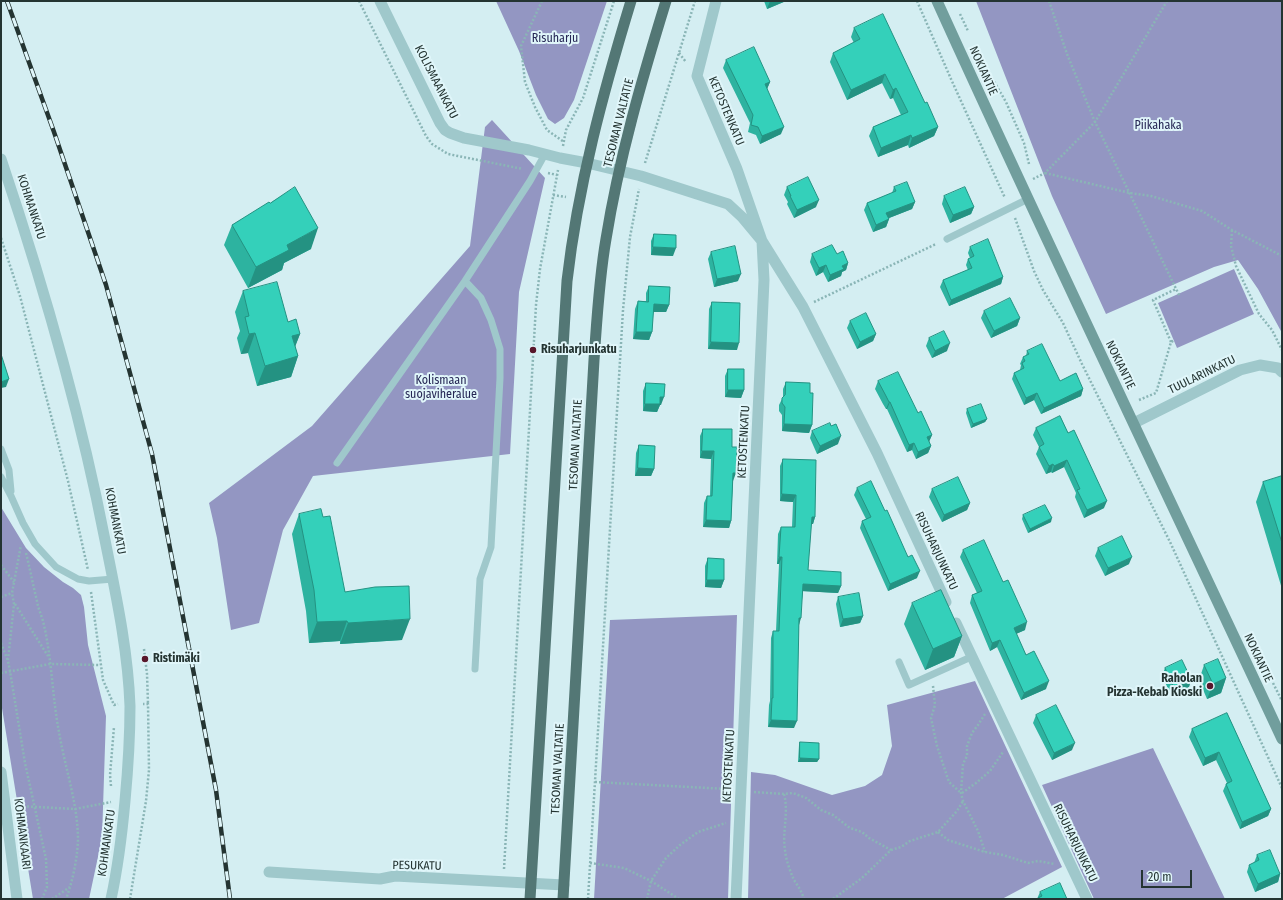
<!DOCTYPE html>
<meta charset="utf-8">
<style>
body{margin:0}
#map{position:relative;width:1283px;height:900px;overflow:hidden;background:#d4eef2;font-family:"Fira Sans Condensed",sans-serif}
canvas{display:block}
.frame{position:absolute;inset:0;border:2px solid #243432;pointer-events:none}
.scale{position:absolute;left:1141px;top:870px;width:51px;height:18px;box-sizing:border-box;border:2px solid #243432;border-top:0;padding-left:5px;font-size:12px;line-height:14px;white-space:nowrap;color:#243432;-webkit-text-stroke:3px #e0f6fa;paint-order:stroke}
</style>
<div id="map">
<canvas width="1283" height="900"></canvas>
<div class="frame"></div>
<div class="scale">20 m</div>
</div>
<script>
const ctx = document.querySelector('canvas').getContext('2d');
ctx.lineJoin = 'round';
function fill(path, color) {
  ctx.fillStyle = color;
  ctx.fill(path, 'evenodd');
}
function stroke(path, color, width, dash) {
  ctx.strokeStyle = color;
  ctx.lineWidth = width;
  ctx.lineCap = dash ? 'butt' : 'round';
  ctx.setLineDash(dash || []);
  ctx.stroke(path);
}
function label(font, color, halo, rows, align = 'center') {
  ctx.font = font + ' "Fira Sans Condensed",sans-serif';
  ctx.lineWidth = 4;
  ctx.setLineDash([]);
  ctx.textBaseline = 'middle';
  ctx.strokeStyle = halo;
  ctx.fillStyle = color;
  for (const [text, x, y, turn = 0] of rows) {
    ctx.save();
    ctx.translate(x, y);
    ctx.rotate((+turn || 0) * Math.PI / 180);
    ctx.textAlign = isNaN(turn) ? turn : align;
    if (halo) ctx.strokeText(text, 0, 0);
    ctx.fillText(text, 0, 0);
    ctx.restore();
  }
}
fill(new Path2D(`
 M496 1H607L574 100 564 118 555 124 548 119 536 95 519 51Z
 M976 1H1282V333L1258 289 1238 260 1214 267 1106 314 1052 196Z
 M492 120 545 178 519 292 510 454 313 476 283 530 259 623 231 630 217 538 209 503 312 426 470 246 485 127Z
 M1234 269 1254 314 1177 348 1158 303Z
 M1 507 26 548 44 567 63 582 73 588 81 595 84 607 88 645 106 716 102 838 89 899H33L1 702Z
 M737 615 728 899H594L610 620Z
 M975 681 1062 867 1002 899H748L751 772 775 775 832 795 865 786 882 775 892 746 887 705Z
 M1153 748 1225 899H1094L1042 785Z`), '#9396c2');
stroke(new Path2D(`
 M359 1 426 136 432 144 448 154 523 169
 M542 1 521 46 525 82 535 107 547 130 564 142
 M917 1 951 79 1005 198
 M1049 1 1067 54 1095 122 1180 297
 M960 14 968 31
 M679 53 686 62
 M978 54 1006 102 1024 143 1029 164
 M563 146 566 130 583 98 614 1
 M645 163 695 1
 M548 173 557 175
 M1045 173 1130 193 1151 196 1202 211 1232 230 1282 256
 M1033 179 1045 173 1095 122 1167 1
 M553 195 566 197
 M1015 218 1034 271 1043 290 1063 323 1082 364 1171 544 1282 788
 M1232 230 1231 246 1236 266 1259 314 1272 330 1282 350
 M1 238 20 296 68 481 88 570
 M814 302 936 244
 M1171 342 1153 300 1176 289
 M1139 400 1156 393 1171 342 1175 340
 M26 553C30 569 33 585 37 601 38 608 41 614 43 621 52 657 52 696 59 732 65 768 78 804 78 840 77 860 73 880 66 899
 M1 565 14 582
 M91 592 103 680 114 705 118 704
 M1 597 12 593
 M15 604 48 656
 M1 643 8 661 10 671 25 763 46 859 47 887 42 899
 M144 649 147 674 148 704
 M8 660 14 604 12 593 21 545
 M1 673 50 664 100 665
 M1273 683 1282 701
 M933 686 935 705 931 718 937 746 949 782 961 793
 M985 714 978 725 972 733 967 746V756L963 764 961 793 963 801 978 831 985 852
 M595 782 727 789
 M111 786 110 775 114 727
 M754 792 784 794 793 793 806 798 821 810 833 815 850 828 862 832 869 838 891 850
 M962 793 976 783 990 771 1003 752
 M784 794C789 813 782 831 785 850 786 860 790 871 794 880 798 886 802 892 804 899
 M19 806 75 809 111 802
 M938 832 948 840 985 852 1003 855 1028 863 1038 861 1055 864
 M590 863 624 868 651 881 679 899
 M504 869 536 305 540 269 558 170
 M52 899 70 887
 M130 899 146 801 149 770 148 704H143
 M588 899 623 310 630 237 639 189
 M647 899 651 881 666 858 680 845 698 832 726 823
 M833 899 862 878 891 850 901 847 910 841 938 832 957 811 963 801`), '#8ab5b6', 2.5, [2, 2]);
stroke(new Path2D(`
 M947 239 1028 199
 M465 281 481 298 491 320 500 349V378L491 547 480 579 475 669
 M1 449 9 470 11 491
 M337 463 465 281 530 181 545 154
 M1 477 11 496 23 523 35 544 56 567 78 579 89 581 113 579
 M899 662 909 685 971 657`), '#9fc8cb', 7);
stroke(new Path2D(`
 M380 1 440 123 445 130 450 133 464 138 529 150 560 158 587 163 641 176 728 204 742 217 762 241 803 307 877 453 946 602
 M716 1 697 76 737 169 762 241 764 280 736 899
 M1134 423 1240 370 1260 365 1278 368 1282 372
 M956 623 1087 899
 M1 772 17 899
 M269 872 380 879 395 876 564 885`), '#9fc8cb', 11);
stroke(new Path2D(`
 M1 159C43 284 80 411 105 540 116 595 128 650 130 706 130 738 128 769 125 801 122 834 118 867 111 899`), '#9fc8cb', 11);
stroke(new Path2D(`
 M937 1C1049 248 1167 493 1282 739`), '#719e9d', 11);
stroke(new Path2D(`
 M530 899 567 281C578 185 603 93 631 1
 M563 899 594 360C597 319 599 279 606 239 619 158 642 79 666 1`), '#537775', 11);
const rail = new Path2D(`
 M7 1 54 132 106 285 152 454 216 790 230 899`);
stroke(rail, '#243432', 4.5);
stroke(rail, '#e0f6fa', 3, [9]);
fill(new Path2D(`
 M764 1H786L767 9Z
 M854 28 925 103 938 127 934 136 909 148 908 145 878 157 869 136 873 127 901 115 893 98 890 99 882 83 847 100 830 62 833 53 854 43 851 37Z
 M726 60 770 82 767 89 781 134 760 144 756 135 748 132 750 123 723 68Z
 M787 187 816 207 794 218 787 204 788 202 784 195Z
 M894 187 915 202 912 209 889 218V219L886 227 873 232 864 210 867 203 892 193Z
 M944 196 974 207 971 214 950 223 942 204Z
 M270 203 311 249 284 263 282 270 248 288 224 245 232 225Z
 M654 234 673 256 651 255V241Z
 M970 247 1003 277 1001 284 949 306 940 287 943 280 968 270 966 265 968 259 970 258 968 253Z
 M711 252 738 281 714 287 708 259Z
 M812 254H837L848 263 846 270 842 272 841 276 828 282 823 272 816 276 810 262Z
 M649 286 669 305 666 312H653L652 332 649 340 633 339 635 309 638 301H646V293Z
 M243 291 288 322 300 334 295 346 298 356 291 377 257 386 248 353 241 354 237 338 240 331 235 312Z
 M712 302 737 350 708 349 709 309Z
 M984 311 1020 318 1017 326 991 338 981 318Z
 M850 321 876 334 873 341 857 349 847 328Z
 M929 338 947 351 932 358 926 346Z
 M1027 351 1060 381 1083 389 1081 396 1041 414 1034 400 1024 405 1012 379 1014 373 1020 370 1021 365 1020 364 1023 357 1026 356Z
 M728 369 744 390 741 398 725 397V376Z
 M878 381 918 413 932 435 929 441 931 446 928 453 916 459 912 450 907 452 887 409H886L883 404 875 389Z
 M786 382 810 393 812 425 809 433 782 431V415L779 411V405L783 397V389Z
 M646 383 661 405H660L657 412 643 411V391Z
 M967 409 987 419 985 422 971 428 966 413Z
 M1060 416 1104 508 1084 518 1075 497 1076 493 1064 467 1052 473 1051 472 1046 474 1036 454 1039 447 1033 435 1036 428Z
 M703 429 732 447 733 481 731 521 729 528 703 527 704 503 707 496H710L711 459 700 458V436Z
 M812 431 838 444 817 454 810 438Z
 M639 445 654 469 651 476H635L636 453Z
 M783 459 815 517 813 524H811L808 570 841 586 838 593 803 591 799 625 794 728 768 727 769 705 770 701 771 638 773 631H776L779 564H777L778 534 781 527H792L793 502 780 501V466Z
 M1282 476V589L1256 502 1263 482Z
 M857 488 908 557 917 578 888 591 860 528 862 521 866 519 854 495Z
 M932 489 970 503 967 510 942 522 929 497Z
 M299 514 323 517 345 592 402 640 340 644V641L309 643 306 611 292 534Z
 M1023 515 1051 522 1028 533 1022 519Z
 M1098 548 1129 564 1105 576 1095 556Z
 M963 550 1003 582 1025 630 1016 634 1026 655 1046 689 1021 700 997 647 990 651 970 603 972 595 977 593 960 557Z
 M708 558 724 580 721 588 705 587V566Z
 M838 597 863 616 860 623 840 627 836 604Z
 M912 603 962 636 954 657 925 670 904 624Z
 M1204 665 1226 678 1221 693 1207 699 1199 680Z
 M1165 668 1191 679 1189 687 1171 695 1162 676Z
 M1227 713 1271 809 1268 816 1240 829 1223 791 1226 784 1227 783 1216 760 1203 766 1189 737 1192 729Z
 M1036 715 1072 750 1052 760 1033 723Z
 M800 742 819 759 817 762H798L799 745Z
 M1257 855 1280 874 1278 882 1255 892 1247 872 1249 865 1254 863Z
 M1040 892 1067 899H1037Z`), '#2db3a0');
fill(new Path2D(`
 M770 1H786L767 9Z
 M885 74 882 83 847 100 851 90Z
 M770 82 767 89 765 84Z
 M896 88 893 98 890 99 893 90Z
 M784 127 781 134 760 144 762 136Z
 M938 127 934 136 909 148 912 138Z
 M911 135 908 145 878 157 881 148Z
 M819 200 816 207 794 218 797 210Z
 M915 202 912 209 884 220 886 213Z
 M974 207 971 214 950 223 953 215Z
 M889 219 886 227 873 232 876 225Z
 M318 228 311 249 284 263 282 270 248 288 256 267 287 245Z
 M653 247 676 248 673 256 651 255Z
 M848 263 846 270 842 272 841 276 828 282 830 275 842 266Z
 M826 265 823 272 816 276 819 268Z
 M741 274 738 281 714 287 717 279Z
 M1003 277 1001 284 949 306 951 300Z
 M654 304 669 305 666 312H651Z
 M1020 318 1017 326 991 338 994 331Z
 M636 332H652L649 340 633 339Z
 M255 333 248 353 241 354 249 334Z
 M300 334 292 355V336Z
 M876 334 873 341 857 349 860 342Z
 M711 342 739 343 737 350 708 349Z
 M950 343 947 351 932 358 935 351Z
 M298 356 291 377 257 386 265 366Z
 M9 379 6 387 1 388V382Z
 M1083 389 1081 396 1041 414 1044 408Z
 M728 390H744L741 398 725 397Z
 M1037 393 1034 400 1024 405 1026 398Z
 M660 397H664L661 405H660L657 412 643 411 645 404Z
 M889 402H890L887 409H886Z
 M987 419 985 422 971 428 973 424Z
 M784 424 812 425 809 433 782 431Z
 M932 435 929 442 927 437Z
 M841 436 838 444 817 454 820 446Z
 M914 443 912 450 907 452 909 445Z
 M931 446 928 453 916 459 918 452Z
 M702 451H714L711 459 700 458Z
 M1067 460 1064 467 1052 473 1054 466Z
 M1053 464 1051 472 1046 474 1049 466Z
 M638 468 654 469 651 476H635Z
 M733 473H736L733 481H730Z
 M782 494 796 495 793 502 780 501Z
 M1107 501 1104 508 1084 518 1087 510Z
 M970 503 967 510 942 522 944 515Z
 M812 517H815L813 524H809Z
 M1052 518 1051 522 1028 533 1030 529Z
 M706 520 731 521 729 528 703 527Z
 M779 557H782L779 564H777Z
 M1132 557 1129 564 1105 576 1108 568Z
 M920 571 917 578 888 591 890 584Z
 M707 580H724L721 588 705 587Z
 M803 584 841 586 838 593 800 591Z
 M863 616 860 623 840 627 843 619Z
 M799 618H801L799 625Z
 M410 619 402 640 340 644 348 623Z
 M347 621 340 641 309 643 317 622Z
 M1027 622 1025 630 1011 636 1014 628Z
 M962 636 954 657 925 670 933 649Z
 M1000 640 997 647 990 651 992 643Z
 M1226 678 1221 693 1207 699 1213 684Z
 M1191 679 1189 687 1171 695 1174 688Z
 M1049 681 1046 689 1021 700 1024 693Z
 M771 720 797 721 794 728 768 727Z
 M1075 743 1072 750 1052 760 1054 753Z
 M1219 752 1216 760 1203 766 1205 758Z
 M800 758 819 759 817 762H798Z
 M1271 809 1268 816 1240 829 1242 822Z
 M1280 874 1278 882 1255 892 1258 884Z`), '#249282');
const building = new Path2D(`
 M883 14 925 103 927 102 938 127 912 138 911 135 881 148 873 127 908 112 896 88 893 90 885 74 851 90 833 53 860 39 854 28Z
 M754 47 770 82 765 84 784 127 762 136 758 127 751 125 753 115 726 60Z
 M808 177 819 200 797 210 790 196H791L787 187Z
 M907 182 915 202 886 213 889 219 876 225 867 203 896 191 894 187Z
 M295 187 318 228 287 245 289 250 256 267 232 225 269 202 270 203Z
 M965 187 974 207 953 215 944 196Z
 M654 234 676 235V248L653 247Z
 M988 239 1003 277 951 300 943 280 972 268 968 259 974 256 970 247Z
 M832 245 837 254 843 251 848 263 842 266 844 269 830 275 826 265 819 268 812 254Z
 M735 246 741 274 717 279 711 252Z
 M277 282 288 322 296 319 300 334 292 336 298 356 265 366 255 333 249 334 245 317 249 316 243 291Z
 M649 286 670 287 669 305 654 304 652 332H636L638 301 648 302Z
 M1010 298 1020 318 994 331 984 311Z
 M712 302 740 303 739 343 711 342Z
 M866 313 876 334 860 342 850 321Z
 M944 331 950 343 935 351 929 338Z
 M1042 344 1060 381 1076 373 1083 389 1044 408 1037 393 1026 398 1014 373 1024 368 1022 363 1025 361 1023 357 1029 354 1027 351Z
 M1 354 9 379 1 382Z
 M728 369H744V390H728Z
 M898 372 918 413 921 411 932 435 927 437 931 446 918 452 914 443 909 445 890 402H889L886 396 878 381Z
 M786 382 810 383V393H813L812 425 784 424 785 407 782 403V398L785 395Z
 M646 383 665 384 664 397H660V404H645Z
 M981 404 987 419 973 424 967 409Z
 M1060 416 1068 433 1074 430 1107 501 1087 510 1077 490 1080 489 1067 460 1054 466 1053 464 1049 466 1039 447 1044 444 1036 428Z
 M830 423 831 426 836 424 841 436 820 446 812 431Z
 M703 429H732V447H737L736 473H733L731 521 706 520 707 496H712L714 451H702Z
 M639 445 655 446 654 469 638 468Z
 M783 459 816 460 815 517H812L808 570 841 572V586L803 584 801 618H799L797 721 771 720 772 698H773V631H779L782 557H779L781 527H795L796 495 782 494Z
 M1282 476V543L1263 482Z
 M958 477 970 503 944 515 932 489Z
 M871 481 885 511 887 510 908 557 912 555 920 571 890 584 862 521 871 517 857 488Z
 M1045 505 1052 518 1030 529 1023 515Z
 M321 509 323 517 330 516 345 592 375 587 409 586 410 619 348 623 347 621 317 622 314 590 299 514Z
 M1122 536 1132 557 1108 568 1098 548Z
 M984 540 1003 582 1008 580 1027 622 1014 628 1026 655 1034 651 1049 681 1024 693 1000 640 992 643 972 595 982 591 963 550Z
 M708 558 724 559V580H707Z
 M941 590 962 636 933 649 912 603Z
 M859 593 863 616 843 619 838 597Z
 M1218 659 1226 678 1213 684 1204 665Z
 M1182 660 1191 679 1174 688 1165 668Z
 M1056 705 1075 743 1054 753 1036 715Z
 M1227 713 1271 809 1242 822 1226 784 1232 781 1219 752 1205 758 1192 729Z
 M800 742 819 743V759L800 758Z
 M1270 850 1280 874 1258 884 1249 865 1259 860 1257 855Z
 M1060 883 1067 899H1039L1038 898 1042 896 1040 892Z`);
fill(building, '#34d0ba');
stroke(building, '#249282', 1);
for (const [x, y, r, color] of [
 [533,350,4,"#58162b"],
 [145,659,4,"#58162b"],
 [1210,686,4,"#58162b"]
]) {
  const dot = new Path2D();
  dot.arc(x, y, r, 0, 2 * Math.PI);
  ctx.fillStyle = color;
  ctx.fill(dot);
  stroke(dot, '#e0f6fa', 1.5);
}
label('12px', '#252654', '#e0f6fa', [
 ["Risuharju",555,39],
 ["Piikahaka",1158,126],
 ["Kolismaan",441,381],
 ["suojaviheralue",441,395]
]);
label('12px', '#243432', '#e0f6fa', [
 ["NOKIANTIE",983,71,66],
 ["KOLISMAANKATU",436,82,63],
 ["KETOSTENKATU",726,111,67],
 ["TESOMAN VALTATIE",619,123,-76],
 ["KOHMANKATU",31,207,72],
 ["NOKIANTIE",1120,365,64],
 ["TUULARINKATU",1202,375,-26],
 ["KETOSTENKATU",744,442,-87],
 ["TESOMAN VALTATIE",576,445,-87],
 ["KOHMANKATU",115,521,79],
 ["RISUHARJUNKATU",936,551,65],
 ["NOKIANTIE",1258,658,65],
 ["KETOSTENKATU",729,766,-87],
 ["TESOMAN VALTATIE",558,769,-87],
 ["KOHMANKAARI",22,834,83],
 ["KOHMANKATU",107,843,-82],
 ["RISUHARJUNKATU",1075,843,64],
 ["PESUKATU",417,866,1]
]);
label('bold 12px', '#243432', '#e0f6fa', [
 ["Risuharjunkatu",541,350],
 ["Ristimäki",153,659],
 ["Raholan",1202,679,"right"],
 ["Pizza-Kebab Kioski",1202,693,"right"]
], 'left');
</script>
